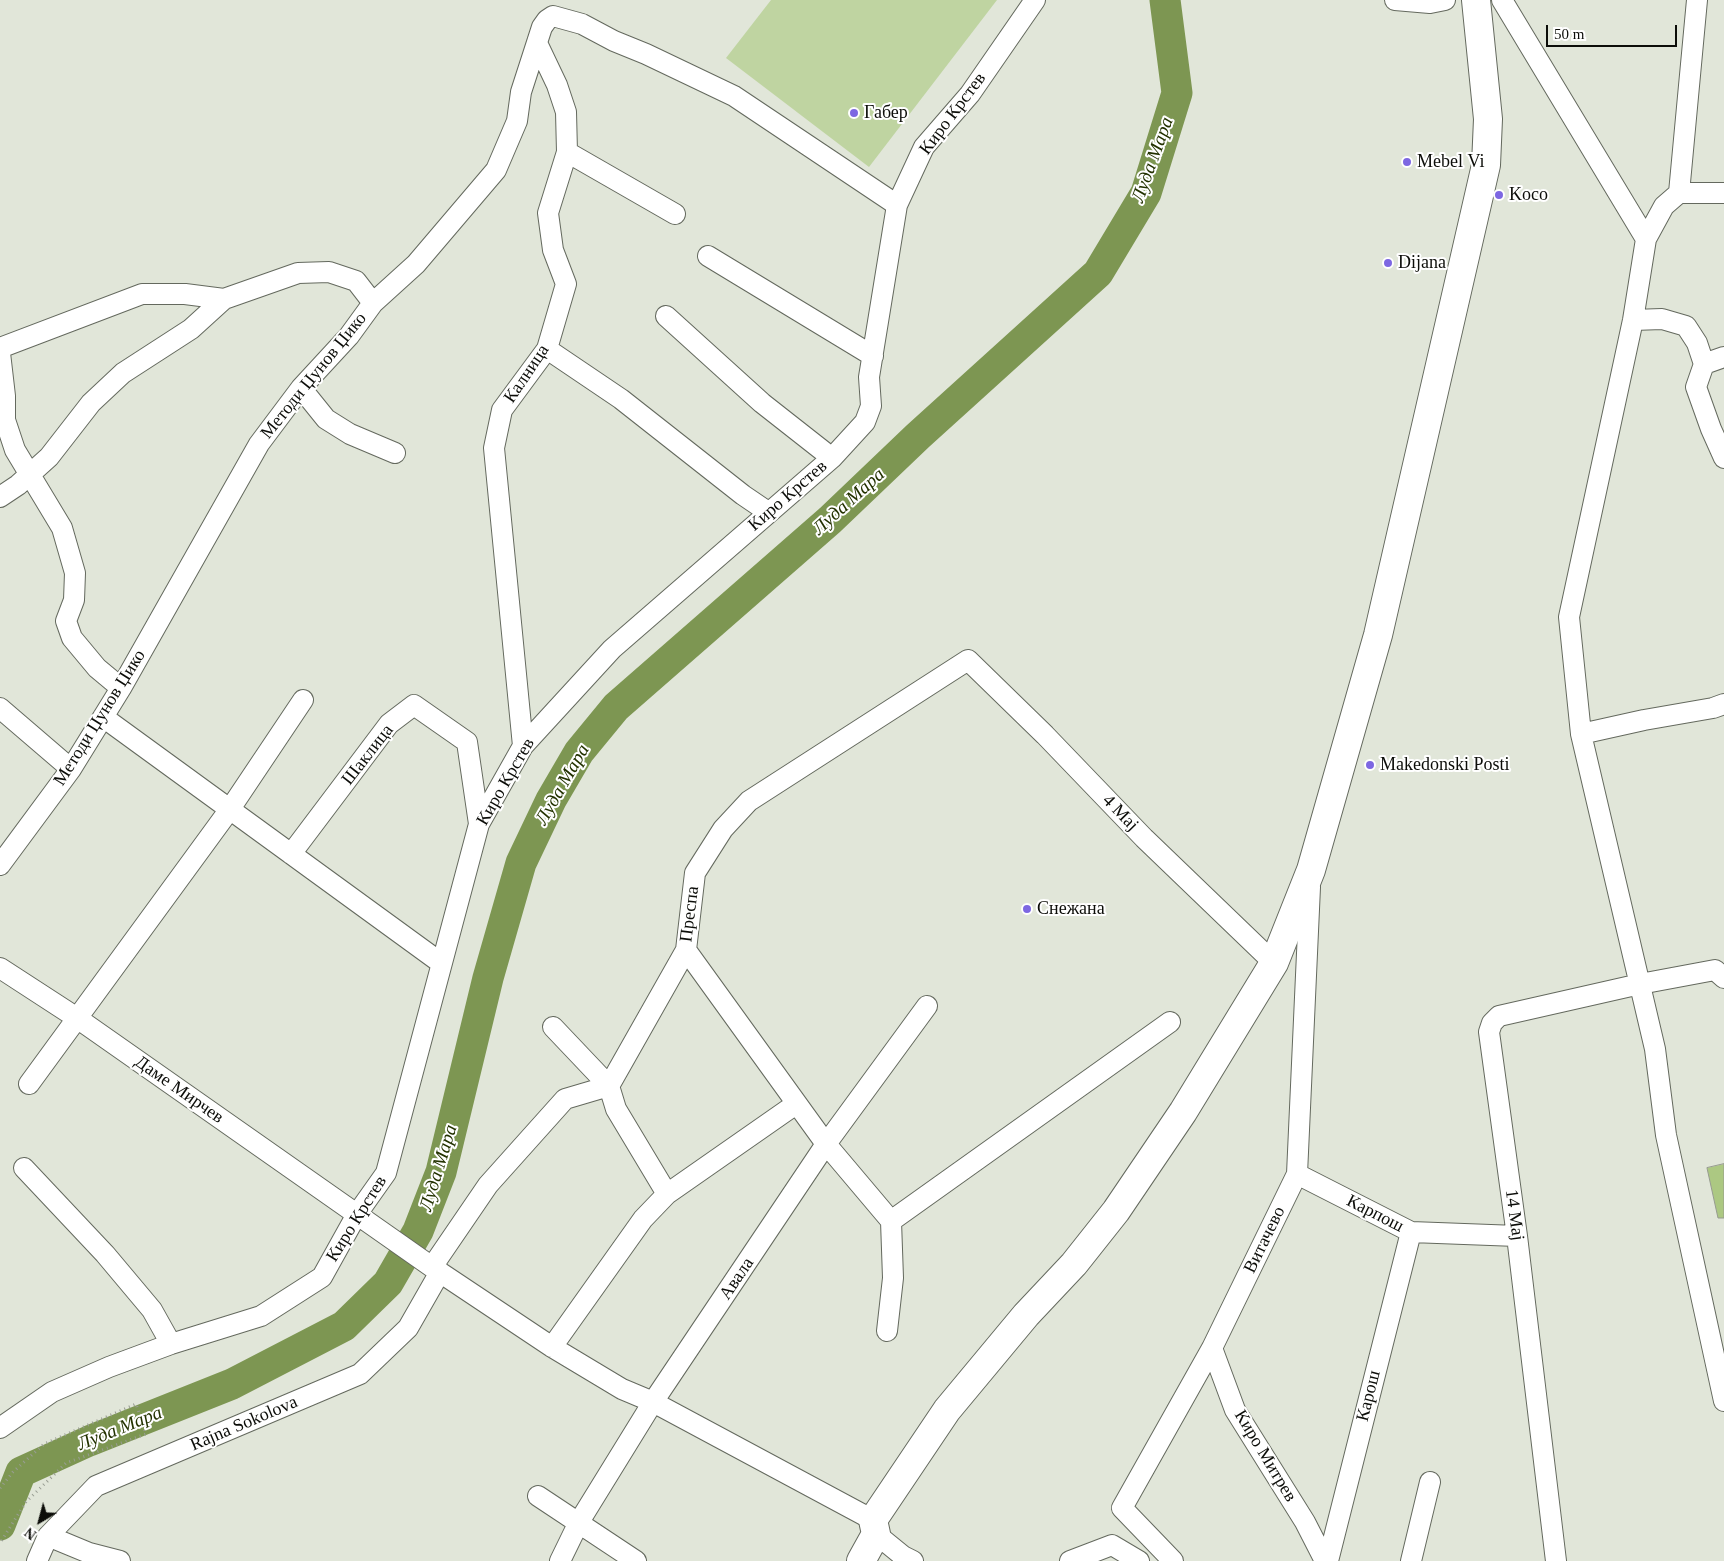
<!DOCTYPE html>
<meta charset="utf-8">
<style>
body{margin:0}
#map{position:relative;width:1724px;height:1561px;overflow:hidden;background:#e1e6d9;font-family:"Times New Roman",serif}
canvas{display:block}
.north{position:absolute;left:15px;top:1496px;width:50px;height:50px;-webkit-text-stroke:4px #fff;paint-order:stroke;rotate:217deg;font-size:14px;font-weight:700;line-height:20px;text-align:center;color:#0c0d09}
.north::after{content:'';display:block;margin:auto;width:18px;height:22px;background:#0c0d09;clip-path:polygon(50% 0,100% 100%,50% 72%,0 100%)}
.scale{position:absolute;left:1546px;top:25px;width:131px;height:22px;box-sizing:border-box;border:2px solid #0c0d09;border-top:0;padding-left:6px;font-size:15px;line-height:18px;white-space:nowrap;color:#0c0d09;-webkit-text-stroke:4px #fff;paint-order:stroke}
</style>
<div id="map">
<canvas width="1724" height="1561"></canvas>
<div class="north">N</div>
<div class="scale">50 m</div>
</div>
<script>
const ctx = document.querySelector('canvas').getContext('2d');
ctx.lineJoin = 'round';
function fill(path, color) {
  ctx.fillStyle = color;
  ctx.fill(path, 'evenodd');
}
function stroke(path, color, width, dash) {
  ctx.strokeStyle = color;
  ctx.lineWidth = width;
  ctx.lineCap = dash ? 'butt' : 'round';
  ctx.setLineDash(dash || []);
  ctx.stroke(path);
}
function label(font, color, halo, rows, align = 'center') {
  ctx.font = font + ' "Times New Roman",serif';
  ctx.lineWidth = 4;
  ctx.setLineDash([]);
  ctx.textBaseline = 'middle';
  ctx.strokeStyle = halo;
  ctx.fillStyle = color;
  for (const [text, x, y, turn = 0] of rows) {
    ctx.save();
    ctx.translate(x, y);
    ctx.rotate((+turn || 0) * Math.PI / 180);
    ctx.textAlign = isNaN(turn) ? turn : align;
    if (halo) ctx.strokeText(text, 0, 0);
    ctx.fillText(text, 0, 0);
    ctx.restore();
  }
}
fill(new Path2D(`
 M771 0H997L869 167 726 58Z`), '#bfd4a1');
stroke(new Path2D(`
 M0 1525 21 1472 89 1441 232 1384 344 1326 388 1283 418 1231 441 1172 488 978 521 863 551 800 579 752 616 707 830 520 918 436 1098 273 1146 193 1177 93 1165 0`), '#7d9652', 31);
const building = new Path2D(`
 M1724 1164V1218H1718L1707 1168Z`);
fill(building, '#acc882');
stroke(building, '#969b8f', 1);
const street = new Path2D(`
 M1395 0 1430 3 1445 0
 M1502 0 1646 239 1633 320 1569 617 1581 734 1655 1049 1666 1135 1724 1401
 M567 152 675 214
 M1679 193 1697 0
 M1646 239 1664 206 1679 193H1724
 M708 256 873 356
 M666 316 762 403 832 458
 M1633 320 1662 319 1686 326 1697 343 1704 364 1696 387 1711 429 1724 458
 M0 348 142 294H185L224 299 298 273 329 272 356 281 373 303
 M547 349 621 399 743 495 768 512
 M0 353 5 396V420L15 450 62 528 75 573 74 600 66 621 72 638 97 668 121 688
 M1704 364 1724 357
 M301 388 326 419 350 434 395 453
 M0 497 18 485 49 457 91 403 123 373 191 329 224 299
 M0 708 71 769
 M103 717 441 963
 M1581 734 1644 720 1713 708 1724 704
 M523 746 494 448 502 410 547 349 566 284 553 250 548 213 567 152 566 112 557 85 537 43
 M291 854 389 724 414 705 467 742 479 824
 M0 865 71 769 121 688 259 444 301 388 349 336 373 303 416 264 496 170 517 121 521 92 542 27 547 20 553 16 582 24 614 41 646 54 734 96 897 205
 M686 950 826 1144 891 1221 893 1278 887 1331
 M0 968 77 1018 432 1267 552 1347 622 1389 653 1402 873 1520
 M553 1027 609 1086 616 1109 667 1194
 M29 1084 230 809 303 700
 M24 1168 105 1254 152 1310 171 1344
 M1297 1174 1411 1232 1517 1236
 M891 1221 1170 1022
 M432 1267 488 1185 565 1099 609 1086 686 950 695 873 723 829 749 801 968 660 1045 735 1144 838 1274 963
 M552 1347 643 1219 667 1194 796 1104
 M1212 1348 1235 1410 1305 1522 1325 1561
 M0 1428 52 1392 109 1367 171 1344 261 1316 322 1277 357 1214 386 1173 479 824 523 746 612 649 832 458 865 422 871 406 869 377 897 205 924 147 970 94 1035 0
 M538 1496 636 1561
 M876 1534 903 1556 913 1561
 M48 1536 89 1553 120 1561
 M37 1561 48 1536 96 1486 360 1374 408 1328 440 1272
 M560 1561 579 1522 653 1402 826 1144 927 1006
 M1070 1561 1112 1545 1139 1561
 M1173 1561 1122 1508 1212 1348 1297 1174 1310 887
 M1328 1561 1411 1232
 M1411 1561 1430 1482
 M1556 1561 1517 1236 1489 1032 1492 1023 1499 1016 1640 984 1715 970 1724 978`);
const secondary = new Path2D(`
 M861 1561 876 1534 873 1520 947 1410 1026 1315 1074 1264 1116 1211 1183 1112 1274 963 1311 870 1378 635 1486 165 1488 119 1476 0`);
stroke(street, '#64695e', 22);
stroke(secondary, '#64695e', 30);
stroke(new Path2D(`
 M0 1488 13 1472 44 1444 136 1404 146 1434 66 1463 26 1502 0 1543`), '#999d93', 3, [1, 4]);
stroke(street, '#fff', 20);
stroke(secondary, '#fff', 28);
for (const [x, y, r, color] of [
 [854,113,5,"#7d67e2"],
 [1407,162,5,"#7d67e2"],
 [1499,195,5,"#7d67e2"],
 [1388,263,5,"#7d67e2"],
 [1370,765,5,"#7d67e2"],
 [1027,909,5,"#7d67e2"]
]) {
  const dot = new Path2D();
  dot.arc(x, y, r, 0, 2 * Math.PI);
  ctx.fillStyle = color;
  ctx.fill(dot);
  stroke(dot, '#fff', 2);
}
label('18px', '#0c0d09', '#fff', [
 ["Габер",864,113],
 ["Mebel Vi",1417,162],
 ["Koco",1509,195],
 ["Dijana",1398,263],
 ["Makedonski Posti",1380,765],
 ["Снежана",1037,909]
], 'left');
label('18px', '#0c0d09', '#fff', [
 ["Киро Крстев",953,114,-53],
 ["Калница",527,374,-56],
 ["Методи Џунов Џико",314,376,-51],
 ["Киро Крстев",788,496,-41],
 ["Методи Џунов Џико",100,718,-58],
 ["Шаклица",368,755,-52],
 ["Киро Крстев",506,782,-60],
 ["4 Мај",1120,813,46],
 ["Преспа",690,914,-83],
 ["Даме Мирчев",179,1090,35],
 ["Карпош",1375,1214,27],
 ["14 Мај",1514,1215,82],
 ["Киро Крстев",357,1219,-58],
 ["Витачево",1265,1240,-64],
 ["Авала",737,1279,-56],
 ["Карош",1369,1396,-76],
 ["Rajna Sokolova",244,1424,-23],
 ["Киро Митрев",1265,1456,59]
]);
label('italic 19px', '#233200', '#fff', [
 ["Луда Мара",1153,160,-70],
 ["Луда Мара",849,502,-42],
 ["Луда Мара",563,785,-60],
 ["Луда Мара",439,1168,-73],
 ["Луда Мара",120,1429,-22]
]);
</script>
